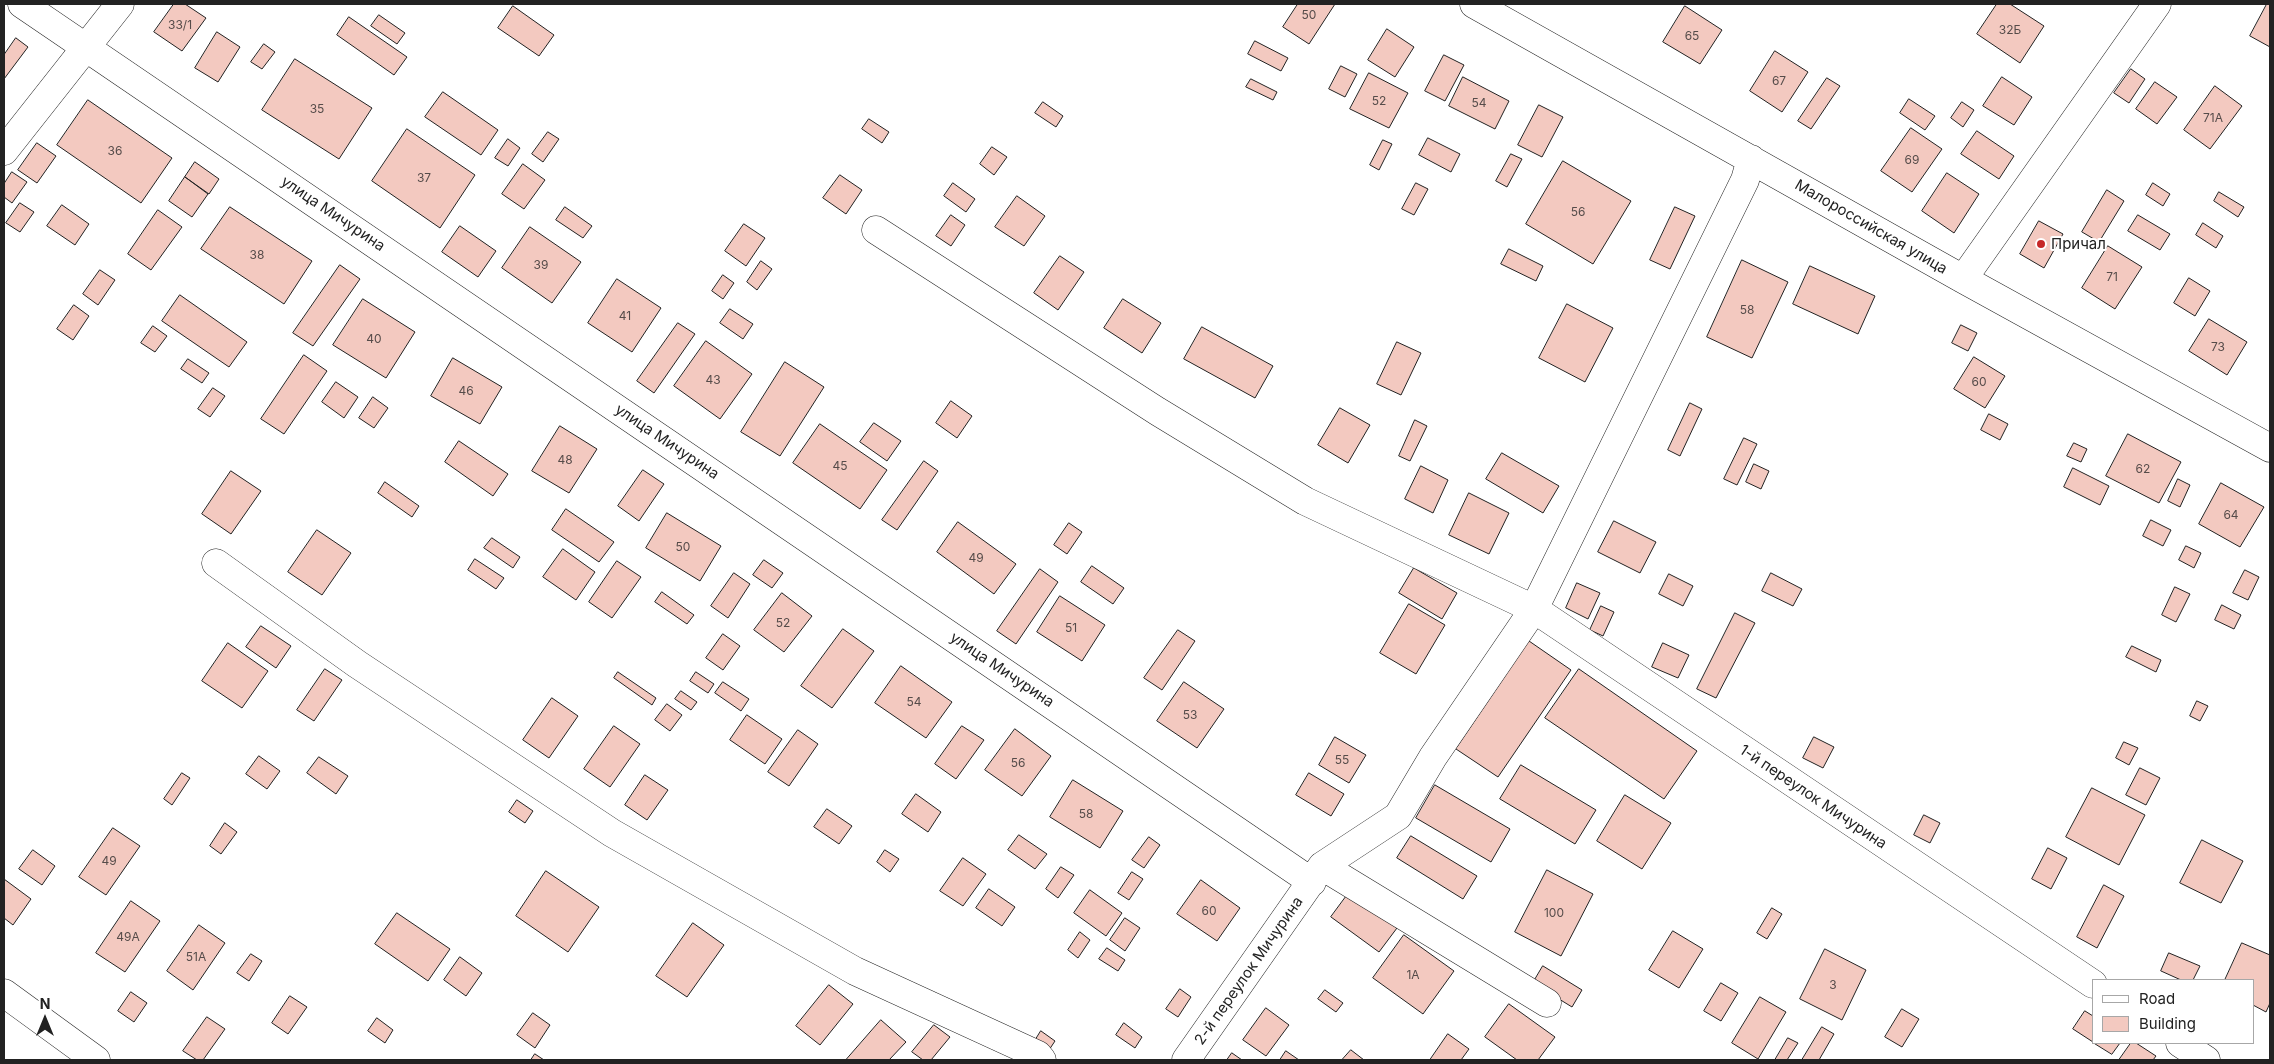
<!DOCTYPE html>
<meta charset="utf-8">
<style>
body{margin:0}
#map{position:relative;width:2274px;height:1064px;overflow:hidden;background:#fff;font-family:Inter,sans-serif}
canvas{display:block}
.frame{position:absolute;inset:0;border:5px solid #222;pointer-events:none}
.legend{position:absolute;left:2092px;top:979px;width:162px;height:65px;box-sizing:border-box;background:#fff;border:1px solid #a7a7a7;margin:0;padding:6px 9px;list-style:none;font-size:15px;color:#222}
.legend li{display:flex;align-items:center;gap:10px;height:25px}
.legend b{width:25px;border:1px solid #a7a7a7}
.north{position:absolute;left:20px;top:994px;width:50px;height:50px;-webkit-text-stroke:4px #fff;paint-order:stroke;rotate:0deg;font-size:14px;font-weight:700;line-height:20px;text-align:center;color:#222}
.north::after{content:'';display:block;margin:auto;width:18px;height:22px;background:#222;clip-path:polygon(50% 0,100% 100%,50% 72%,0 100%)}
</style>
<div id="map">
<canvas width="2274" height="1064"></canvas>
<div class="frame"></div>
<ul class="legend">
<li><b style="height:6px;background:#fff"></b>Road</li>
<li><b style="height:14px;background:#f3c9c0"></b>Building</li>
</ul>
<div class="north">N</div>
</div>
<script>
const ctx = document.querySelector('canvas').getContext('2d');
ctx.lineJoin = 'round';
function fill(path, color) {
  ctx.fillStyle = color;
  ctx.fill(path, 'evenodd');
}
function stroke(path, color, width, dash) {
  ctx.strokeStyle = color;
  ctx.lineWidth = width;
  ctx.lineCap = dash ? 'butt' : 'round';
  ctx.setLineDash(dash || []);
  ctx.stroke(path);
}
function label(font, color, halo, rows, align = 'center') {
  ctx.font = font + ' Inter,sans-serif';
  ctx.lineWidth = 4;
  ctx.setLineDash([]);
  ctx.textBaseline = 'middle';
  ctx.strokeStyle = halo;
  ctx.fillStyle = color;
  for (const [text, x, y, turn = 0] of rows) {
    ctx.save();
    ctx.translate(x, y);
    ctx.rotate((+turn || 0) * Math.PI / 180);
    ctx.textAlign = isNaN(turn) ? turn : align;
    if (halo) ctx.strokeText(text, 0, 0);
    ctx.fillText(text, 0, 0);
    ctx.restore();
  }
}
const building = new Path2D(`
 M174 4H185L206 18 182 51 154 32Z
 M1298 4H1335L1309 44 1283 27Z
 M1997 4H2010L2044 26 2020 63 1977 34Z
 M2267 4H2270V47L2250 36Z
 M513 6 554 35 539 56 498 28Z
 M1685 6 1722 30 1700 64 1663 42Z
 M379 15 405 33 397 44 371 26Z
 M349 17 407 57 394 75 337 35Z
 M1387 29 1414 47 1395 77 1368 60Z
 M217 32 240 47 218 82 195 68Z
 M16 38 28 47 4 79V55Z
 M1255 41 1288 58 1281 71 1248 54Z
 M264 44 275 52 262 69 251 62Z
 M1775 51 1808 72 1782 112 1750 91Z
 M1444 55 1464 65 1445 101 1425 91Z
 M295 59 372 108 339 159 262 110Z
 M1341 66 1357 74 1345 97 1329 89Z
 M2131 69 2145 79 2129 103 2114 93Z
 M1369 73 1408 93 1389 128 1350 109Z
 M1463 77 1509 101 1495 129 1449 106Z
 M2002 77 2032 97 2014 125 1983 106Z
 M1827 78 1840 86 1811 129 1798 121Z
 M1251 79 1277 92 1273 100 1246 87Z
 M2155 82 2177 97 2157 124 2136 109Z
 M2215 86 2242 106 2210 149 2184 130Z
 M443 92 498 130 481 155 425 117Z
 M1909 99 1935 116 1925 130 1900 113Z
 M88 100 172 158 141 203 57 145Z
 M1043 102 1063 116 1056 127 1035 113Z
 M1962 102 1974 110 1963 127 1951 118Z
 M1539 105 1563 117 1542 157 1518 145Z
 M869 119 889 132 882 143 862 129Z
 M1911 128 1942 149 1912 192 1881 171Z
 M407 129 475 175 440 228 372 181Z
 M1977 131 2014 156 1999 179 1961 154Z
 M548 132 559 139 543 162 532 154Z
 M1428 138 1460 154 1451 172 1419 155Z
 M508 139 520 148 508 166 495 158Z
 M1383 140 1392 144 1379 170 1370 165Z
 M37 143 56 156 37 183 18 170Z
 M992 147 1007 157 994 175 980 164Z
 M1511 154 1522 159 1507 187 1496 181Z
 M1563 161 1631 201 1593 264 1526 224Z
 M195 162 219 179 209 194 185 177Z
 M523 164 545 180 524 209 502 194Z
 M12 172 27 182 12 203 4 197V184Z
 M1947 173 1979 194 1954 233 1922 211Z
 M840 175 862 190 846 214 823 198Z
 M185 177 208 194 192 217 169 201Z
 M953 183 975 199 966 212 944 196Z
 M1416 183 1428 189 1414 215 1402 209Z
 M2153 183 2170 194 2163 206 2146 195Z
 M2107 190 2124 201 2099 242 2082 232Z
 M2219 192 2244 207 2238 217 2214 201Z
 M1017 196 1045 216 1024 246 995 227Z
 M20 203 34 212 20 232 6 223Z
 M62 205 89 224 75 245 47 226Z
 M230 207 312 261 284 304 201 249Z
 M565 207 592 226 583 238 556 220Z
 M1675 207 1695 216 1670 269 1650 260Z
 M158 210 182 227 151 270 128 254Z
 M951 215 965 225 951 246 936 236Z
 M2138 215 2170 234 2160 250 2128 231Z
 M2039 221 2063 234 2044 268 2020 254Z
 M2203 223 2223 236 2216 248 2196 235Z
 M744 224 765 238 746 266 725 251Z
 M460 226 496 251 478 277 442 252Z
 M530 227 581 262 552 303 502 268Z
 M2108 246 2142 267 2115 309 2082 288Z
 M1509 249 1543 266 1536 281 1501 264Z
 M1060 256 1084 272 1058 310 1034 293Z
 M1742 260 1788 282 1752 358 1707 337Z
 M761 261 772 269 757 290 747 282Z
 M340 265 360 279 313 346 293 333Z
 M1810 266 1875 296 1858 334 1793 304Z
 M100 270 115 280 98 305 83 294Z
 M723 275 734 283 723 299 712 291Z
 M2189 278 2210 291 2195 316 2174 303Z
 M617 279 661 308 632 352 588 323Z
 M180 295 247 342 229 367 162 321Z
 M363 299 415 332 386 378 333 345Z
 M1123 299 1161 323 1142 353 1104 328Z
 M1567 304 1613 328 1585 382 1539 358Z
 M74 305 89 316 73 340 57 329Z
 M730 309 753 324 743 339 720 323Z
 M2209 319 2247 342 2227 375 2189 351Z
 M678 323 695 334 654 393 637 381Z
 M1961 325 1977 333 1968 351 1952 343Z
 M153 326 167 336 155 352 141 343Z
 M1202 327 1273 366 1255 398 1184 359Z
 M706 341 752 374 720 419 674 386Z
 M1397 342 1421 353 1401 395 1377 384Z
 M304 355 327 371 284 434 261 419Z
 M1974 357 2005 376 1985 408 1954 389Z
 M453 358 502 387 480 424 431 396Z
 M188 359 209 373 202 383 181 369Z
 M785 362 824 387 780 456 741 432Z
 M336 382 358 397 344 418 322 402Z
 M213 388 225 396 210 417 198 409Z
 M373 397 388 408 374 428 359 418Z
 M951 401 972 416 957 438 936 423Z
 M1690 403 1702 409 1680 456 1668 450Z
 M1340 408 1370 425 1348 463 1318 445Z
 M1989 414 2008 424 2000 440 1981 430Z
 M1415 420 1427 426 1410 461 1399 456Z
 M874 423 901 441 887 461 860 442Z
 M820 424 887 470 860 509 793 463Z
 M560 426 597 449 569 493 532 471Z
 M2128 434 2181 462 2159 503 2106 476Z
 M1744 438 1757 444 1737 485 1724 479Z
 M459 441 508 474 493 496 445 462Z
 M2074 443 2087 449 2081 462 2067 456Z
 M1502 453 1559 486 1543 513 1486 479Z
 M924 461 938 471 897 530 882 520Z
 M1754 464 1769 471 1761 489 1746 482Z
 M1421 466 1448 480 1433 513 1405 499Z
 M2073 468 2109 486 2100 505 2064 487Z
 M643 470 664 484 639 521 618 506Z
 M231 471 261 491 231 534 202 514Z
 M2178 479 2190 485 2180 507 2168 501Z
 M385 482 419 506 412 517 378 493Z
 M2221 483 2264 507 2240 547 2199 524Z
 M1469 493 1509 513 1489 554 1449 535Z
 M566 509 614 542 599 562 552 530Z
 M667 513 721 546 700 581 646 548Z
 M2151 520 2171 530 2163 546 2143 536Z
 M1614 521 1656 542 1640 573 1598 552Z
 M958 522 1016 564 994 594 937 552Z
 M1069 523 1082 532 1067 554 1054 545Z
 M317 530 351 553 322 595 288 572Z
 M492 538 520 557 513 568 484 548Z
 M2186 546 2201 553 2194 568 2179 560Z
 M563 549 595 572 576 600 543 577Z
 M475 559 504 578 496 589 468 570Z
 M764 560 783 573 772 588 753 575Z
 M617 561 641 577 612 618 589 602Z
 M1092 566 1124 588 1113 604 1081 582Z
 M1414 568 1457 593 1442 619 1399 593Z
 M1040 569 1058 582 1016 644 997 631Z
 M2245 570 2259 577 2248 600 2233 593Z
 M734 573 750 584 728 618 711 606Z
 M1771 573 1802 589 1793 606 1762 591Z
 M1669 574 1693 586 1683 606 1659 594Z
 M1577 583 1600 593 1588 619 1566 608Z
 M2175 587 2190 594 2176 622 2162 615Z
 M662 592 694 615 687 624 655 602Z
 M782 593 812 616 784 652 754 630Z
 M1060 596 1105 625 1082 661 1037 632Z
 M1409 604 1445 625 1416 674 1380 653Z
 M2222 605 2241 615 2234 629 2215 620Z
 M1601 606 1614 612 1603 636 1590 630Z
 M1735 613 1755 623 1716 698 1697 689Z
 M261 626 291 646 276 668 246 647Z
 M843 629 874 651 832 708 801 686Z
 M1178 630 1195 641 1162 690 1144 678Z
 M723 634 740 646 723 670 706 658Z
 M1529 641 1571 670 1498 777 1456 749Z
 M228 643 268 671 242 708 202 681Z
 M1663 643 1689 655 1678 678 1652 667Z
 M2132 646 2161 660 2156 672 2126 657Z
 M901 666 952 702 926 738 875 703Z
 M325 669 342 680 314 721 297 710Z
 M1579 669 1697 751 1664 799 1545 718Z
 M618 672 656 698 652 705 614 678Z
 M696 672 714 684 708 693 690 681Z
 M723 682 749 699 741 711 715 693Z
 M1184 682 1224 709 1197 748 1157 721Z
 M681 691 697 702 691 710 675 699Z
 M552 698 578 716 549 758 523 740Z
 M2197 701 2208 706 2200 721 2190 716Z
 M667 704 682 715 670 731 655 720Z
 M747 715 782 739 765 764 730 740Z
 M614 726 640 744 610 787 584 769Z
 M962 726 984 740 956 779 935 764Z
 M1015 729 1051 756 1022 796 985 770Z
 M798 730 818 744 789 786 768 772Z
 M1335 737 1366 755 1349 783 1319 765Z
 M1814 737 1834 747 1823 768 1803 758Z
 M2124 742 2138 748 2129 765 2116 758Z
 M259 756 280 771 267 789 246 774Z
 M319 757 348 776 336 794 307 773Z
 M1521 765 1596 810 1575 844 1500 799Z
 M2140 768 2160 778 2146 805 2126 795Z
 M182 773 190 778 172 805 164 799Z
 M1309 773 1344 794 1331 816 1296 795Z
 M645 775 668 790 647 820 625 805Z
 M1073 780 1123 811 1100 848 1050 817Z
 M1435 785 1510 829 1491 862 1416 818Z
 M2092 788 2145 815 2119 865 2066 837Z
 M916 794 941 812 928 832 902 814Z
 M1625 795 1671 823 1642 869 1597 841Z
 M517 800 533 811 525 823 509 812Z
 M827 809 852 826 839 844 814 827Z
 M1924 815 1940 823 1930 843 1914 835Z
 M225 823 237 832 221 854 210 846Z
 M113 828 140 846 106 895 79 877Z
 M1019 835 1047 854 1035 869 1008 850Z
 M1411 836 1477 876 1463 899 1397 858Z
 M1149 837 1160 845 1144 868 1132 860Z
 M2202 840 2243 861 2221 903 2180 883Z
 M2048 848 2067 858 2051 889 2032 879Z
 M33 850 55 866 42 885 19 869Z
 M885 850 899 859 890 872 877 862Z
 M963 858 986 874 963 906 940 891Z
 M1061 867 1074 875 1058 898 1046 889Z
 M1547 870 1593 894 1561 956 1515 932Z
 M546 871 599 907 568 952 516 916Z
 M1132 872 1143 879 1129 900 1118 893Z
 M4 879 31 899 13 925 4 918Z
 M1201 880 1240 908 1217 941 1177 914Z
 M2104 885 2124 896 2097 948 2077 937Z
 M989 889 1015 907 1002 926 976 908Z
 M1090 890 1122 913 1106 936 1074 913Z
 M1348 894 1397 928 1379 952 1331 917Z
 M131 901 160 921 125 972 96 953Z
 M1772 908 1782 914 1767 939 1757 933Z
 M397 913 450 949 428 981 375 944Z
 M1125 918 1140 928 1125 951 1110 940Z
 M693 923 724 945 687 997 656 976Z
 M199 925 225 943 193 990 167 971Z
 M1673 931 1703 949 1679 988 1649 970Z
 M1080 932 1090 940 1078 958 1068 950Z
 M1404 935 1454 971 1423 1014 1373 978Z
 M2242 943 2270 955V1003L2266 1012 2253 1005V980H2225Z
 M1107 948 1125 960 1118 971 1099 959Z
 M1825 949 1866 970 1842 1020 1800 999Z
 M2169 953 2200 966 2193 980H2181L2161 971Z
 M251 954 262 961 249 981 237 973Z
 M460 957 482 973 466 996 444 980Z
 M1543 966 1582 990 1572 1007 1533 983Z
 M1721 983 1738 993 1721 1021 1704 1011Z
 M829 985 853 1004 820 1045 796 1026Z
 M1180 989 1191 997 1178 1017 1166 1009Z
 M1325 990 1343 1003 1336 1012 1318 999Z
 M131 992 147 1003 134 1022 118 1011Z
 M290 996 307 1007 288 1034 272 1023Z
 M1760 997 1786 1012 1758 1059 1732 1043Z
 M1509 1004 1555 1037 1538 1060H1517L1485 1037Z
 M1266 1008 1289 1025 1266 1056 1243 1040Z
 M1902 1009 1919 1019 1902 1047 1885 1037Z
 M2085 1011 2093 1016V1042L2073 1029Z
 M533 1013 550 1025 535 1048 517 1035Z
 M207 1017 225 1029 203 1060H197L183 1051Z
 M377 1018 393 1030 385 1043 368 1031Z
 M881 1020 906 1042 889 1060H846Z
 M1124 1023 1142 1037 1135 1048 1116 1035Z
 M934 1025 950 1037 931 1060H923L912 1052Z
 M1822 1027 1834 1034 1819 1060H1802Z
 M1041 1031 1055 1041 1047 1053 1033 1044Z
 M1448 1034 1469 1049 1461 1060H1430Z
 M1788 1038 1798 1043 1787 1060H1775Z
 M2094 1043H2120L2112 1054Z
 M2131 1043H2136L2156 1056 2153 1060H2119Z
 M1351 1050 1364 1060H1342Z
 M1286 1051 1299 1060H1280Z
 M1232 1053 1242 1060H1227Z
 M535 1054 544 1060H531Z`);
fill(building, '#f3c9c0');
stroke(building, '#222', 1);
const minor = new Path2D(`
 M22 4 1312 882
 M1474 4 1963 279 2270 448
 M4 151 120 4
 M876 230 1157 411 1305 501 1534 609 2093 984
 M1963 279 2157 4
 M216 563 357 664 612 833 855 971 1038 1055 1042 1060
 M1322 866 1547 1003
 M4 993 96 1060
 M2180 1043 2206 1060
 M1186 1060 1322 866 1398 816 1433 757 1534 609 1745 180 1751 159`);
stroke(minor, '#222', 29);
stroke(minor, '#fff', 28);
for (const [x, y, r, color] of [
 [2041,244,5,"#c62828"]
]) {
  const dot = new Path2D();
  dot.arc(x, y, r, 0, 2 * Math.PI);
  ctx.fillStyle = color;
  ctx.fill(dot);
  stroke(dot, '#fff', 2);
}
label('12px', '#564c4a', null, [
 ["50",1309,15],
 ["33/1",180,25],
 ["32Б",2010,30],
 ["65",1692,36],
 ["67",1779,81],
 ["52",1379,101],
 ["54",1479,103],
 ["35",317,109],
 ["71А",2213,118],
 ["36",115,151],
 ["69",1912,160],
 ["37",424,178],
 ["56",1578,212],
 ["38",257,255],
 ["39",541,265],
 ["71",2112,277],
 ["58",1747,310],
 ["41",625,316],
 ["40",374,339],
 ["73",2218,347],
 ["43",713,380],
 ["60",1979,382],
 ["46",466,391],
 ["48",565,460],
 ["45",840,466],
 ["62",2143,469],
 ["64",2231,515],
 ["50",683,547],
 ["49",976,558],
 ["52",783,623],
 ["51",1071,628],
 ["54",914,702],
 ["53",1190,715],
 ["55",1342,760],
 ["56",1018,763],
 ["58",1086,814],
 ["49",109,861],
 ["60",1209,911],
 ["100",1554,913],
 ["49А",128,937],
 ["51А",196,957],
 ["1А",1413,975],
 ["3",1833,985]
]);
label('15px', '#222', '#fff', [
 ["улица Мичурина",333,214,34],
 ["Малороссийская улица",1871,227,30],
 ["улица Мичурина",667,442,34],
 ["улица Мичурина",1002,670,34],
 ["1-й переулок Мичурина",1813,797,34],
 ["2-й переулок Мичурина",1249,971,-55]
]);
label('15px', '#222', '#fff', [
 ["Причал",2051,244]
], 'left');
</script>
